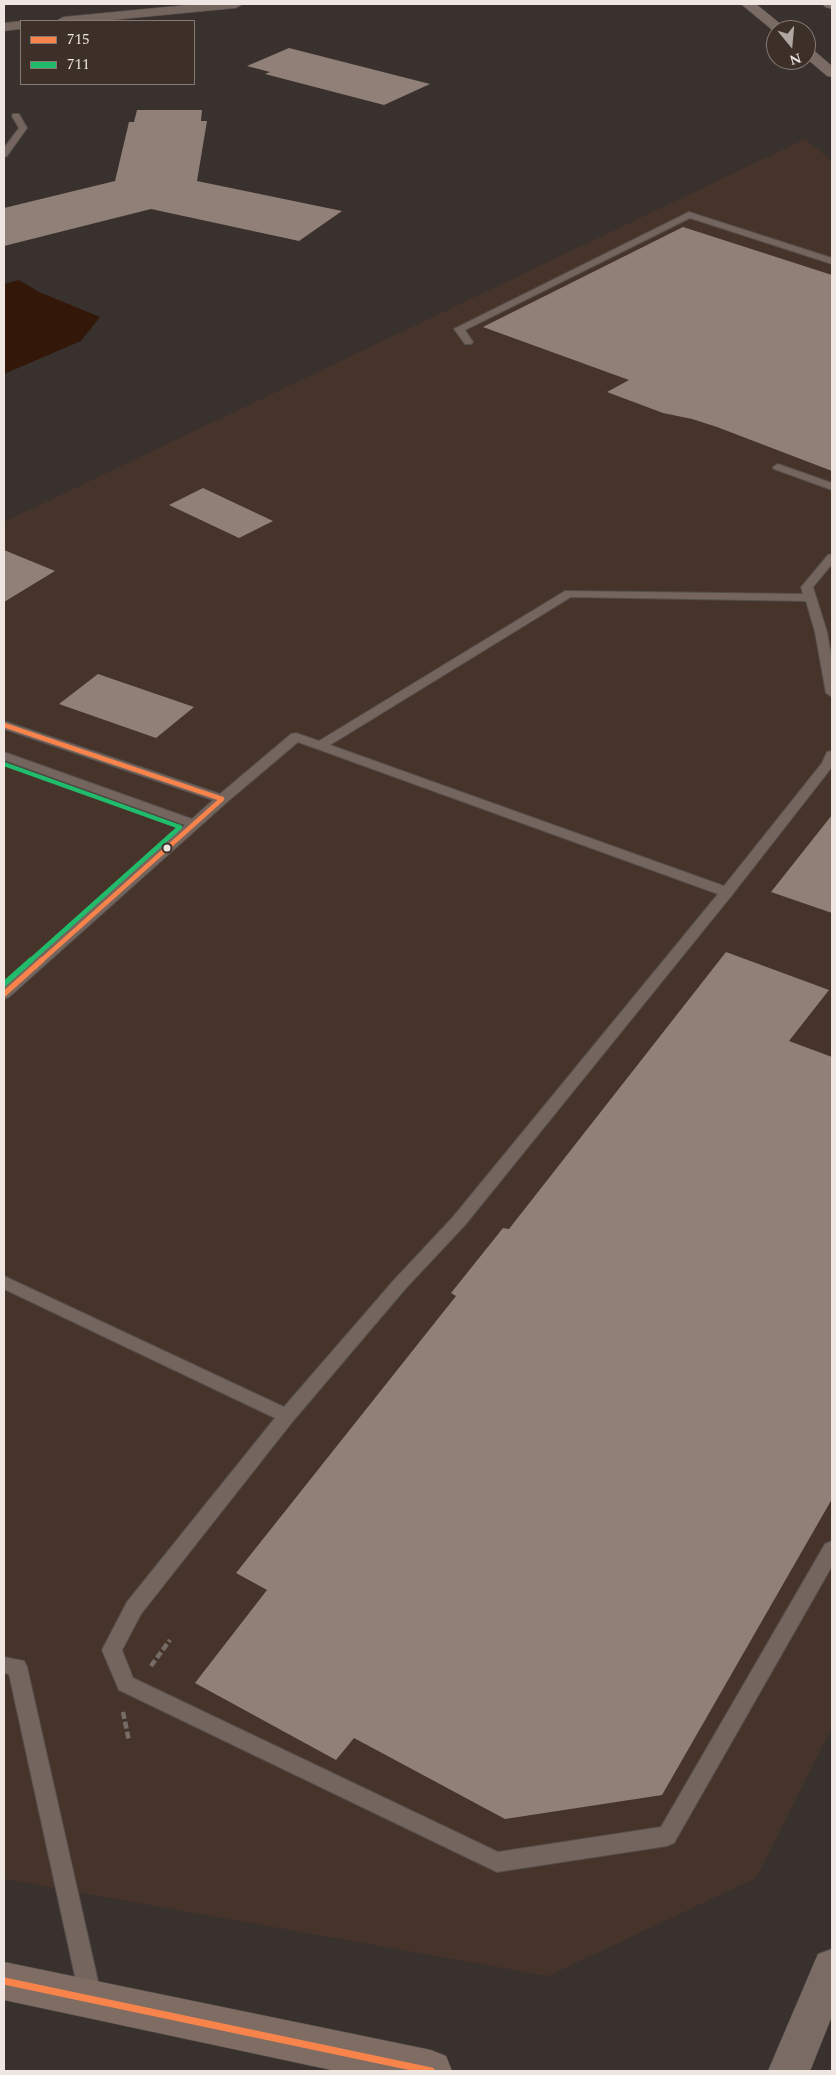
<!DOCTYPE html>
<style>
body{margin:0}
#map{position:relative;width:836px;height:2075px;overflow:hidden;background:#39312e;font-family:Spectral,serif}
canvas{display:block}
.frame{position:absolute;inset:0;border:5px solid #efe6e1;pointer-events:none}
.legend{position:absolute;left:20px;top:20px;width:175px;height:65px;box-sizing:border-box;background:#3d3029;border:1px solid #847973;margin:0;padding:6px 9px;list-style:none;font-size:15px;color:#efe6e1}
.legend li{display:flex;align-items:center;gap:10px;height:25px}
.legend b{width:25px;border:1px solid #847973}
.north{position:absolute;left:766px;top:20px;width:50px;height:50px;box-sizing:border-box;background:#3d3029;border:1px solid #847973;border-radius:50%;rotate:163deg;font-size:14px;font-weight:700;line-height:20px;text-align:center;color:#efe6e1}
.north::after{content:'';display:block;margin:auto;width:18px;height:22px;background:#afa7a2;clip-path:polygon(50% 0,100% 100%,50% 72%,0 100%)}
</style>
<div id="map">
<canvas width="836" height="2075"></canvas>
<div class="frame"></div>
<ul class="legend">
<li><b style="height:6px;background:#f8844c"></b>715</li>
<li><b style="height:6px;background:#20bc6c"></b>711</li>
</ul>
<div class="north">N</div>
</div>
<script>
const ctx = document.querySelector('canvas').getContext('2d');
ctx.lineJoin = 'round';
function fill(path, color) {
  ctx.fillStyle = color;
  ctx.fill(path, 'evenodd');
}
function stroke(path, color, width, dash) {
  ctx.strokeStyle = color;
  ctx.lineWidth = width;
  ctx.lineCap = dash ? 'butt' : 'round';
  ctx.setLineDash(dash || []);
  ctx.stroke(path);
}
fill(new Path2D(`
 M805 139 832 161V1727L756 1878 548 1976 4 1879V522Z`), '#46342b');
fill(new Path2D(`
 M19 280 39 292 100 317 81 341 4 374V284Z`), '#331809');
fill(new Path2D(`
 M289 48 430 84 384 105 265 74 270 72 247 66Z
 M137 110H202L201 121H207L197 181 342 211 299 241 151 209 4 246V208L115 181 129 122H134Z
 M683 227 832 275V471L717 427 692 419 663 413 607 392 629 380 483 327Z
 M203 488 273 521 239 538 169 505Z
 M4 550 55 571 4 602Z
 M98 674 194 707 156 738 59 704Z
 M832 815V913L771 892Z
 M726 952 829 990 789 1041 832 1057V1499L662 1795 505 1819 354 1738 336 1760 195 1683 267 1590 236 1573 456 1296 451 1293 503 1228 509 1229Z`), '#908078');
const lane = new Path2D(`
 M13 114H19L27 128 7 156 4 157V148L19 128 12 116Z
 M689 212 832 258V264L690 218 465 330 473 342 471 344H465L454 329Z
 M778 464 832 483V490L774 469 773 467Z
 M832 554V564L813 587 827 632 832 661V697L826 693 815 632 806 601 571 597 330 745 724 886 822 763 827 752 832 751V767L732 895 465 1225 406 1288 293 1421 141 1614 122 1650 133 1678 498 1852 661 1827 825 1544 832 1541V1566L674 1843 667 1846 497 1872 119 1690 102 1650 127 1602 275 1418 4 1289V1276L284 1407 394 1280 453 1217 718 894 298 742 227 802 9 997 4 999V986L185 825 4 760V752L192 819 213 800 4 729V721L220 794 291 734 296 733 319 741 565 591 803 594 801 587 803 585 828 555Z
 M4 1657 24 1661 27 1667 102 1999 99 2007 91 2010 83 2007 80 1999 9 1674 4 1673Z`);
const street = new Path2D(`
 M197 4H243L236 8 102 21H56L63 17Z
 M21 21H23L21 29 4 31V23Z`);
const primary = new Path2D(`
 M4 1962 431 2050 446 2056 452 2071H336L4 2000Z`);
const highway = new Path2D(`
 M741 4H756L788 30H776V33Z
 M823 4H832V9L825 7Z
 M806 47 811 48 832 66V77L827 76 806 58Z
 M832 1949V2016L810 2071H768L818 1954Z`);
stroke(lane, '#554f4b', 2);
stroke(street, '#554f4b', 1);
stroke(primary, '#554f4b', 1);
stroke(highway, '#554f4b', 1);
stroke(new Path2D(`
 M151 1666 170 1640
 M123 1712 129 1741`), '#766c66', 4.5, [7, 3]);
fill(lane, '#74655e');
fill(street, '#74655e');
fill(primary, '#7f6d64');
fill(highway, '#7a6c65');
stroke(new Path2D(`
 M4 725 222 799
 M41 961 222 799`), '#f8844c', 4.5);
stroke(new Path2D(`
 M4 994 42 960`), '#f8844c', 5.5);
stroke(new Path2D(`
 M4 1981 431 2071`), '#f8844c', 7);
stroke(new Path2D(`
 M4 764 180 827 30 961`), '#20bc6c', 4.5);
stroke(new Path2D(`
 M4 984 31 960`), '#20bc6c', 5.5);
for (const [x, y, r, color] of [
 [167,848,4.5,"#efe6e1"]
]) {
  const dot = new Path2D();
  dot.arc(x, y, r, 0, 2 * Math.PI);
  ctx.fillStyle = color;
  ctx.fill(dot);
  stroke(dot, '#3d3029', 2);
}
</script>
